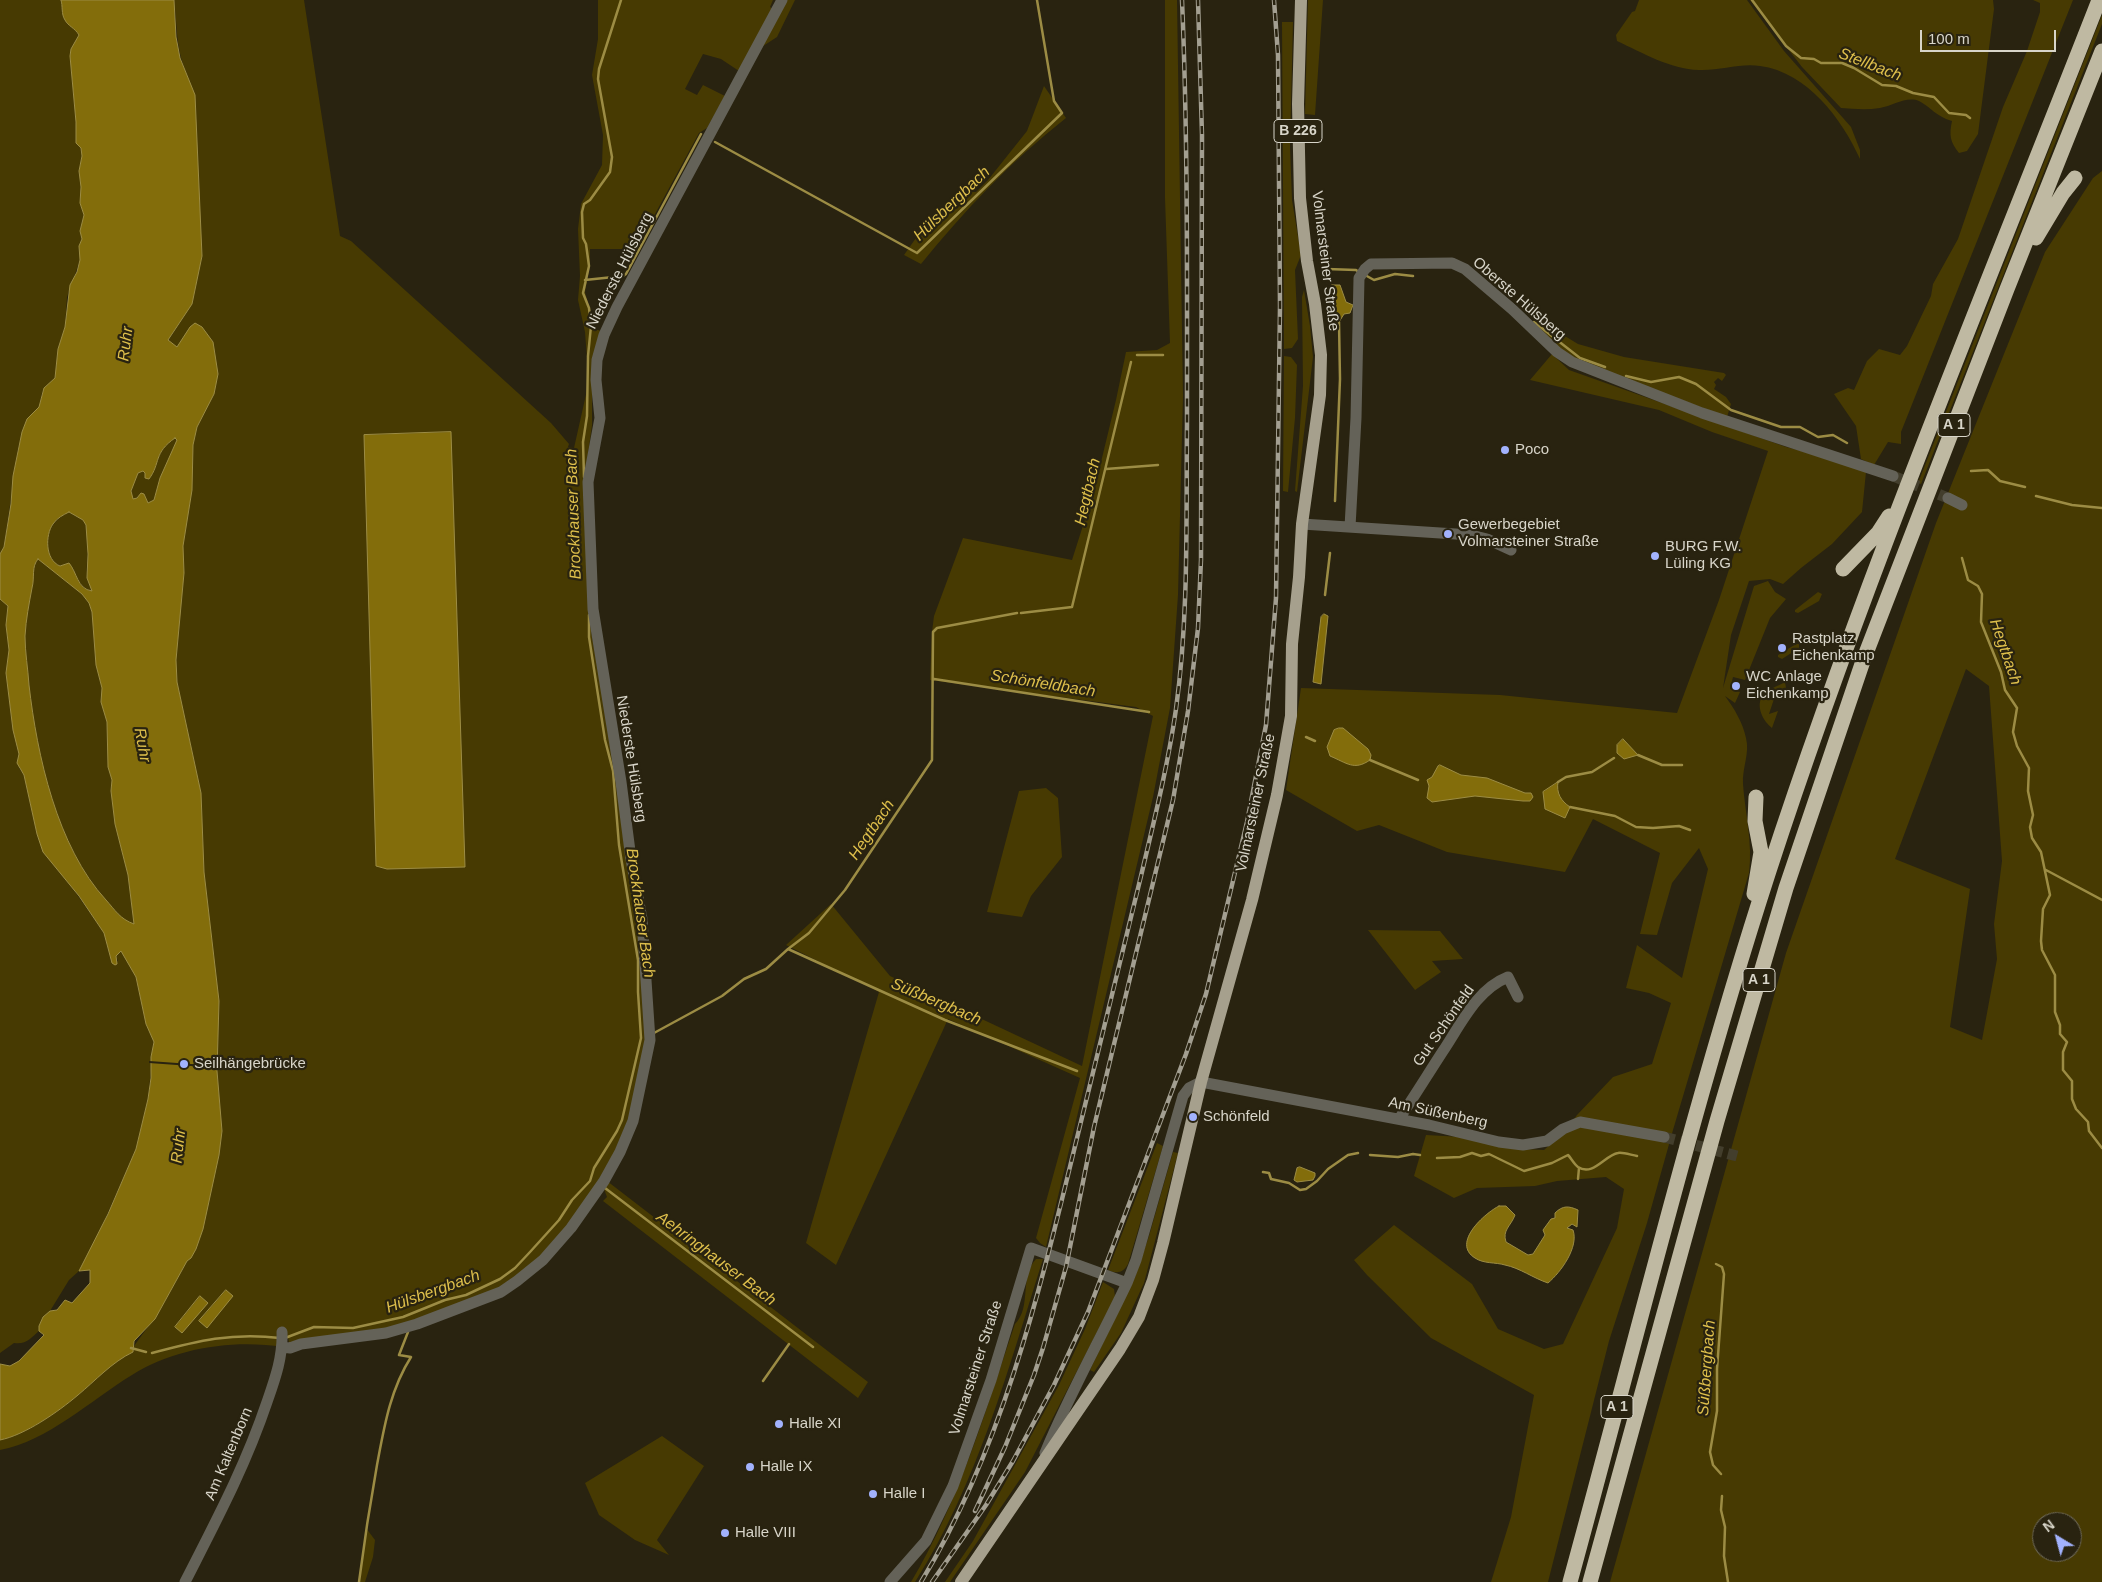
<!DOCTYPE html>
<meta charset="utf-8">
<style>
body{margin:0}
#map{position:relative;width:2102px;height:1582px;overflow:hidden;background:#292310;font-family:Arial,sans-serif}
canvas{display:block}
.north{position:absolute;left:2032px;top:1512px;width:50px;height:50px;box-sizing:border-box;background:#292310;border:1px solid #6f6a5a;border-radius:50%;rotate:323deg;font-size:14px;font-weight:700;line-height:20px;text-align:center;color:#d8d5c9}
.north::after{content:'';display:block;margin:auto;width:18px;height:22px;background:#a2b2fd;clip-path:polygon(50% 0,100% 100%,50% 72%,0 100%)}
.scale{position:absolute;left:1920px;top:30px;width:136px;height:22px;box-sizing:border-box;border:2px solid #d8d5c9;border-top:0;padding-left:6px;font-size:15px;line-height:18px;white-space:nowrap;color:#d8d5c9;-webkit-text-stroke:4px #292310;paint-order:stroke}
</style>
<div id="map">
<canvas width="2102" height="1582"></canvas>
<div class="north">N</div>
<div class="scale">100 m</div>
</div>
<script>
const ctx = document.querySelector('canvas').getContext('2d');
ctx.lineJoin = 'round';
function fill(path, color) {
  ctx.fillStyle = color;
  ctx.fill(path, 'evenodd');
}
function stroke(path, color, width, dash) {
  ctx.strokeStyle = color;
  ctx.lineWidth = width;
  ctx.lineCap = dash ? 'butt' : 'round';
  ctx.setLineDash(dash || []);
  ctx.stroke(path);
}
function label(font, color, halo, rows, align = 'center') {
  ctx.font = font + ' Arial,sans-serif';
  ctx.lineWidth = 4.5;
  ctx.setLineDash([]);
  ctx.textBaseline = 'middle';
  ctx.strokeStyle = halo;
  ctx.fillStyle = color;
  for (const [text, x, y, turn = 0] of rows) {
    ctx.save();
    ctx.translate(x, y);
    ctx.rotate((+turn || 0) * Math.PI / 180);
    ctx.textAlign = isNaN(turn) ? turn : align;
    if (halo) ctx.strokeText(text, 0, 0);
    ctx.fillText(text, 0, 0);
    ctx.restore();
  }
}
fill(new Path2D(`
 M0 0H61C63 6 61 14 65 20 68 26 75 28 79 35L71 49 70 57 76 123V142L81 148 82 156 79 170 81 187 80 203 84 215 80 231 82 239 79 246 80 260 67 297 65 327 58 349 55 379 46 386 42 393 39 407 27 419 18 449 4 547 0 554Z
 M174 0H304L340 236 351 241 551 423 569 444 568 447 574 448 587 390 588 372 585 332 578 300 580 276 578 229 581 204 602 165 603 135 592 75 598 39V0H773L770 7 773 9 739 71 721 59 703 54 685 89 697 95 703 85 725 96 707 128 699 133 636 249H590V265L585 292 595 329 601 331 592 375V425L586 469H583L589 619 631 859 648 1030 633 1121 571 1228 501 1292 417 1324 290 1348 288 1337 285 1338 283 1347C234 1339 174 1348 132 1375 91 1400 48 1441 0 1450V1440C26 1435 58 1412 78 1395 95 1381 112 1362 133 1352L134 1346 160 1310 187 1261 210 1191 219 1155 222 1131 217 1071 219 1001 204 872 201 793 177 682 176 660 184 573 183 546 192 490 193 445 197 427 214 394 177 347 168 341 192 304 202 256 188 77C175 47 178 31 174 0Z
 M784 0H795L777 37 757 50Z
 M1165 0H1177L1183 396 1178 595 1170 708 1153 797 1046 1247 1040 1243 1036 1238 1080 1078 948 1019 836 1265 806 1243 879 992 786 945 831 904 890 976 1082 1066 1153 716 1136 707 930 680 932 632 934 616 963 538 1072 560 1094 491 1116 400 1126 352 1157 350 1170 343 1165 198Z
 M1308 0H1323L1315 115 1305 114Z
 M1639 0H1747L1784 51 1851 127 1860 150V159C1842 119 1807 72 1760 66 1740 63 1719 71 1699 70 1670 69 1643 53 1617 41L1616 35 1632 12 1635 11Z
 M1750 0H1993L1994 9 1978 134 1967 151 1959 153C1950 142 1949 135 1952 121 1935 116 1931 107 1919 101 1906 96 1893 106 1880 108 1867 110 1854 109 1841 108L1802 67Z
 M2033 0H2073L1901 432V444L1888 442 1874 465 1861 459 1856 426 1834 394 1848 388 1854 390 1867 361 1879 349 1900 355 1907 346 1931 296 1933 284 1958 239 2003 107 2027 51 2040 12V3Z
 M2102 15V24L1921 484 1918 483Z
 M1282 22H1293L1290 146 1292 200 1301 255 1295 270 1298 339 1292 348 1284 349Z
 M1044 86 1066 118C1011 161 964 211 921 264L904 255 930 218 943 207 953 204 970 192H976L988 180 1027 131Z
 M2102 171V1582H1610L1786 953 1936 523 2045 252 2093 178ZM1966 669 1989 686 2002 861 1994 924 1997 959 1982 1040 1950 1027 1970 889 1895 859ZM2042 1522H2072V1552H2042Z
 M1304 290 1310 326 1313 357 1297 492 1295 491 1303 386 1302 297Z
 M1535 321 1555 330 1578 344 1624 357 1724 373 1726 375 1722 381 1718 378 1714 382 1716 385 1714 389 1726 397 1731 404 1727 417 1570 358 1533 324Z
 M1552 354 1569 370 1786 447 1825 457 1866 472 1862 512 1832 544 1801 568 1783 584 1770 579 1749 581 1731 635 1723 688 1754 586 1768 581 1775 592 1786 599 1770 618 1745 680 1733 677 1730 689 1740 692 1735 703 1725 696C1734 708 1743 723 1746 738 1750 753 1742 768 1743 784 1745 813 1753 843 1749 873L1673 1130 1647 1223 1609 1341 1548 1582H1491L1511 1517 1534 1395 1431 1338 1367 1275 1354 1260 1394 1225 1472 1284 1498 1329 1544 1349 1563 1344 1617 1228 1624 1189 1606 1177 1557 1181 1535 1186 1477 1188 1454 1198 1414 1176 1426 1135 1462 1137 1522 1149 1544 1150 1566 1130 1577 1115 1613 1077 1652 1064 1671 1003 1649 993 1626 988 1637 945 1682 978 1708 869 1699 848 1672 883 1657 935 1640 934 1660 853 1593 819 1565 872 1447 852 1379 825 1357 831 1286 790 1301 688 1500 695 1677 713 1719 600 1768 451 1712 432 1659 410 1530 380Z
 M1284 356 1291 357 1297 365 1295 418 1288 492 1283 491Z
 M175 438 178 440 160 478 154 500 148 503 144 494 133 499 131 496 132 487 138 473 143 471 145 473V478L149 479C161 463 153 453 175 438Z
 M69 512C73 515 79 518 83 520 92 527 86 562 87 572 87 579 92 584 92 591 81 589 76 577 73 568L55 564C41 543 47 523 69 512Z
 M38 559 82 594 89 603 92 612 96 665 102 688 101 702 107 722 108 767 112 780 111 791 115 824 128 875 134 924C121 920 115 910 106 900 54 845 35 747 28 674 27 662 25 649 25 636 26 619 29 604 32 588 35 577 31 567 38 559Z
 M1818 592 1822 594 1819 601 1798 613 1795 612V610Z
 M0 599 8 606 6 625 9 650 6 673 13 730 19 747V768L24 775 37 834 40 842 104 933 112 963 118 961 116 956 121 950 136 977 146 1024 154 1042 148 1099 136 1149 98 1235 79 1271 69 1280 50 1311 43 1317 39 1326V1331C31 1338 26 1345 14 1343L0 1353Z
 M1796 644H1799V648L1782 659 1778 657V655Z
 M1785 682 1786 688 1776 693 1769 714 1778 711 1772 728C1763 721 1755 706 1763 695 1768 689 1778 686 1785 682Z
 M1046 788 1058 798 1062 857 1031 896 1022 917 987 912 1019 791Z
 M1368 930 1440 931 1463 959 1432 961 1441 972 1415 990Z
 M1157 1143 1163 1146 1128 1264C1123 1273 1117 1274 1108 1270Z
 M1173 1152 1178 1153 1144 1283 1121 1333 1094 1372 1090 1370 1135 1277 1149 1236Z
 M607 1181 868 1382 858 1398 603 1201 607 1197 604 1189Z
 M1036 1259H1043C1008 1369 978 1483 915 1582H911C959 1502 985 1412 1015 1324 1032 1307 1019 1277 1036 1259Z
 M1103 1282 1114 1289 1115 1297 1025 1472 950 1582H945L973 1541 1059 1385 1085 1329Z
 M662 1436 704 1466 657 1540 669 1555 635 1540 599 1515 585 1483Z
 M366 1528 375 1540 373 1557 365 1582H360Z`), '#473a02');
const water = new Path2D(`
 M61 0H174L176 37 180 58 195 95 202 256 192 304 168 340 177 347 190 327 195 323 202 327 213 342 218 374 214 394 197 427 193 445 192 490 183 546 184 573 176 660 177 682 201 793 204 872 219 1001 217 1071 222 1131 219 1155 203 1229 196 1249 191 1258 187 1261 155 1319 134 1341 133 1352C112 1362 95 1381 78 1395 58 1412 25 1435 0 1440V1364L10 1366 19 1361 44 1335 39 1331V1326L43 1317 50 1311 57 1310 65 1300 72 1303 90 1283V1270L79 1271 108 1214 136 1149 148 1099 151 1078V1057L154 1042 146 1024 136 977 121 951 116 956 117 964 115 965 112 963 104 933 79 896 43 852 37 834 24 775 17 763 19 754 13 730 6 673 9 650 6 625 8 606 0 599V554L4 547 11 504 13 476 22 432 27 419 39 407 44 388 55 378 58 349 65 327 70 285 77 272 80 260 79 246 82 239 80 231 84 215 80 203 81 187 79 171 82 156 81 148 76 143V122L70 56 71 49 79 35C75 28 68 26 65 20 61 14 63 6 61 0ZM175 438 177 440 160 478 154 500 148 503 144 494 141 493 137 498 133 499 131 491 138 473 143 471 145 473V478L149 479C161 463 153 453 175 438ZM69 512 83 520 86 525 88 554 87 578 92 591C77 589 77 572 69 563L60 566C45 560 45 535 53 524 57 518 63 515 69 512ZM38 559 82 594 89 603 92 612 96 665 102 688 101 702 107 722 108 767 112 780 111 791 115 824 128 875 134 924C120 919 115 910 106 900 57 847 37 755 29 685 28 669 25 652 25 636 26 619 29 604 32 588 35 577 31 567 38 559Z
 M1332 285H1340L1346 302 1353 305 1350 313 1344 314 1339 322C1329 312 1328 298 1332 285Z
 M451 432 465 867 387 869 376 866 364 435Z
 M1324 614 1328 616 1321 684 1313 682 1321 617Z
 M1339 728H1343L1368 749 1371 755 1370 760C1354 771 1347 763 1330 756L1327 747 1334 730Z
 M1623 739 1638 755 1624 759 1617 753V745Z
 M1440 765 1461 775 1487 778 1525 793H1531L1533 797 1530 801H1523L1475 796 1432 802 1427 798 1429 786 1427 780 1432 777 1438 766Z
 M1558 782C1556 793 1561 801 1570 807L1565 818 1545 809 1543 792Z
 M1300 1167 1315 1173V1176L1313 1180 1297 1182 1294 1180 1297 1168Z
 M1499 1206H1506L1515 1215C1511 1226 1502 1230 1506 1242L1528 1255 1533 1254 1545 1235 1543 1230 1551 1219 1555 1218V1213C1563 1205 1569 1206 1578 1210L1577 1227 1572 1224 1567 1228 1573 1230C1579 1247 1561 1272 1548 1283 1533 1278 1520 1268 1505 1265 1495 1262 1484 1264 1475 1258 1451 1243 1485 1213 1499 1206Z
 M226 1290 233 1296 207 1328 199 1321Z
 M200 1296 208 1303 182 1333 175 1327Z`);
fill(water, '#836d0b');
stroke(water, '#9c8c44', 1);
fill(new Path2D(`
 M149 1061 219 1066V1068L149 1063Z`), '#292310');
stroke(new Path2D(`
 M1752 0 1786 46 1801 58 1814 59 1821 63H1842L1854 68 1882 85 1896 86 1913 93 1934 97 1949 113 1966 115 1970 118
 M715 142 917 253 1062 113 1054 101 1037 0
 M1327 269 1356 270 1360 273
 M1365 275 1374 280 1395 274 1413 276
 M585 280 623 276 626 274 701 134
 M1534 322 1580 358 1605 367
 M1137 355H1163
 M1626 376 1651 382 1679 377 1696 384 1731 410 1781 427H1800L1818 437 1833 435 1847 443
 M1106 469 1158 465
 M1971 471 1988 470 2000 481 2025 487
 M584 477 583 442 587 416 588 356 591 326 589 308 583 293 589 266 586 244 583 238 582 212 584 204 590 200 610 172 612 157 598 79 599 69 621 0
 M2036 496 2072 505 2102 508
 M1335 501 1340 379 1339 322
 M1962 558 1968 580 1978 586 1982 594 1981 622 2001 672 2005 690 2017 708 2013 732 2017 746 2029 768 2028 791 2033 815 2030 827 2032 838 2041 852 2050 895 2043 909 2041 941 2042 950 2055 975V1012L2060 1025V1034L2067 1042 2063 1052V1070L2072 1081V1099L2076 1109 2088 1122 2089 1131 2102 1148
 M1325 595 1330 553
 M1021 613 1072 607 1131 362
 M934 679 1149 712
 M1306 737 1315 741
 M1638 755 1662 765H1682
 M1370 760 1418 780
 M1558 782 1566 777 1592 772 1614 758
 M1570 807 1615 816 1636 827 1653 828 1679 826 1690 830
 M2046 870 2102 900
 M788 949 945 1020 1077 1071
 M654 1033 722 996 744 979 766 969 788 949 809 933 845 890 932 760 933 632 937 628 1017 613
 M1370 1155 1398 1157 1413 1154 1420 1155
 M1437 1158 1460 1157 1472 1153 1481 1156 1489 1154 1524 1171 1552 1163 1568 1155C1571 1158 1574 1164 1578 1167 1593 1177 1605 1155 1618 1153 1623 1152 1631 1155 1637 1156
 M1263 1172 1269 1173 1271 1179 1289 1183 1300 1190 1306 1189 1317 1181 1328 1169 1348 1155 1358 1153
 M1578 1179 1579 1168
 M605 1188 813 1347
 M1716 1264 1722 1267 1724 1274 1717 1369V1411L1710 1452 1713 1465 1721 1474
 M285 1338 314 1327 353 1328 403 1317 445 1300 466 1295 500 1279 515 1268 530 1252 559 1220 572 1200 590 1181 594 1168 617 1131 622 1120 641 1038 638 992V960L619 845 613 771 605 740 589 637V615
 M131 1348 146 1352
 M152 1353C197 1341 232 1332 280 1338
 M763 1381 789 1344
 M1722 1496 1721 1510 1725 1527 1724 1556 1728 1582
 M359 1582C364 1543 370 1504 377 1465 384 1428 390 1390 411 1357L399 1355 408 1332`), '#9c8c44', 2.5);
stroke(new Path2D(`
 M1893 476 1948 498
 M1664 1137 1737 1156`), '#433e2c', 11, [11, 5.5]);
stroke(new Path2D(`
 M1948 498 1962 505
 M1302 524 1471 535 1487 539 1511 550
 M1350 527 1356 418 1359 278 1365 269 1371 264 1452 263 1465 269 1512 309 1557 352 1572 362 1702 413 1893 476
 M1399 1119C1414 1097 1428 1074 1443 1051 1461 1024 1477 989 1508 977L1518 997
 M283 1347 290 1348 301 1344 386 1333 417 1324 501 1292 517 1281 543 1260 571 1228 604 1181 620 1152 633 1121 650 1040 644 950 642 919 631 859 621 782 593 609 588 482 600 418 596 380 597 360 604 335 617 307 782 0
 M1045 1453C1069 1395 1100 1340 1127 1283
 M185 1582C216 1521 245 1467 267 1402 275 1379 283 1357 282 1332
 M890 1582 926 1541 953 1486 991 1380 1031 1248 1127 1283 1136 1260 1183 1096 1189 1088 1201 1082 1429 1125 1499 1142 1523 1145 1547 1141 1563 1129 1580 1122 1664 1137`), '#646258', 11);
stroke(new Path2D(`
 M961 1582 1120 1349 1139 1317 1153 1280 1163 1243 1201 1082 1252 900 1277 795 1291 716 1292 644 1299 577 1302 524 1320 395 1321 355 1315 304 1307 261 1300 198 1298 104 1301 0`), '#a6a08d', 12);
stroke(new Path2D(`
 M2036 238 2063 193 2075 178
 M1843 569 1878 533 1889 516
 M1754 894 1761 852 1755 821 1756 797
 M1570 1582C1635 1345 1693 1105 1769 871 1865 576 1986 289 2099 0
 M1590 1582 1717 1121 1786 888 1863 661 2007 289 2102 51`), '#bfb9a2', 15);
const rail = new Path2D(`
 M975 1511 1005 1447 1034 1375 1043 1348 1066 1267 1094 1127 1173 800 1188 711 1198 628 1201 560 1202 135 1198 0
 M921 1582C1003 1447 1040 1290 1077 1138 1098 1051 1120 964 1141 876 1154 821 1168 765 1176 709 1189 615 1186 519 1187 424 1187 283 1188 141 1182 0
 M932 1582 986 1505 1013 1461 1054 1385 1088 1312 1186 1054 1206 994 1247 822 1266 725 1276 598 1280 306 1278 55 1274 0`);
stroke(rail, '#a39f91', 4.5);
stroke(rail, '#292310', 2.5, [8]);
for (const [x, y, r, color] of [
 [1505,450,5,"#a2b2fd"],
 [1448,534,5,"#a2b2fd"],
 [1655,556,5,"#a2b2fd"],
 [1782,648,5,"#a2b2fd"],
 [1736,686,5,"#a2b2fd"],
 [184,1064,5,"#a2b2fd"],
 [1193,1117,5,"#a2b2fd"],
 [779,1424,5,"#a2b2fd"],
 [750,1467,5,"#a2b2fd"],
 [873,1494,5,"#a2b2fd"],
 [725,1533,5,"#a2b2fd"]
]) {
  const dot = new Path2D();
  dot.arc(x, y, r, 0, 2 * Math.PI);
  ctx.fillStyle = color;
  ctx.fill(dot);
  stroke(dot, '#292310', 2);
}
for (const [x, y, w] of [
 [1298,131,48],
 [1954,425,32],
 [1759,980,32],
 [1617,1407,32]
]) {
  const box = new Path2D();
  box.roundRect(x - w / 2, y - 11.5, w, 23, 4);
  ctx.fillStyle = '#292310';
  ctx.fill(box);
  stroke(box, '#d8d5c9', 1);
}
label('bold 14px', '#d8d5c9', null, [
 ["B 226",1298,131],
 ["A 1",1954,425],
 ["A 1",1759,980],
 ["A 1",1617,1407]
]);
label('15px', '#d8d5c9', '#292310', [
 ["Volmarsteiner Straße",1325,261,83],
 ["Niederste Hülsberg",620,271,-63],
 ["Oberste Hülsberg",1519,299,41],
 ["Niederste Hülsberg",631,759,81],
 ["Volmarsteiner Straße",1256,803,-78],
 ["Gut Schönfeld",1444,1026,-55],
 ["Am Süßenberg",1438,1113,12],
 ["Volmarsteiner Straße",976,1368,-72],
 ["Am Kaltenborn",229,1454,-67]
]);
label('15px', '#d8d5c9', '#292310', [
 ["Poco",1515,450],
 ["Gewerbegebiet",1458,525],
 ["Volmarsteiner Straße",1458,542],
 ["BURG F.W.",1665,547],
 ["Lüling KG",1665,564],
 ["Rastplatz",1792,639],
 ["Eichenkamp",1792,656],
 ["WC Anlage",1746,677],
 ["Eichenkamp",1746,694],
 ["Seilhängebrücke",194,1064],
 ["Schönfeld",1203,1117],
 ["Halle XI",789,1424],
 ["Halle IX",760,1467],
 ["Halle I",883,1494],
 ["Halle VIII",735,1533]
], 'left');
label('italic 16px', '#debf4b', '#292310', [
 ["Stellbach",1870,65,21],
 ["Hülsbergbach",952,204,-44],
 ["Ruhr",126,344,-83],
 ["Hegtbach",1088,492,-77],
 ["Brockhauser Bach",574,514,-92],
 ["Hegtbach",2005,652,71],
 ["Schönfeldbach",1043,684,9],
 ["Ruhr",142,745,80],
 ["Hegtbach",872,830,-56],
 ["Brockhauser Bach",640,913,82],
 ["Süßbergbach",936,1002,23],
 ["Ruhr",179,1146,-84],
 ["Aehringhauser Bach",716,1259,37],
 ["Hülsbergbach",433,1292,-20],
 ["Süßbergbach",1707,1368,-86]
]);
</script>
